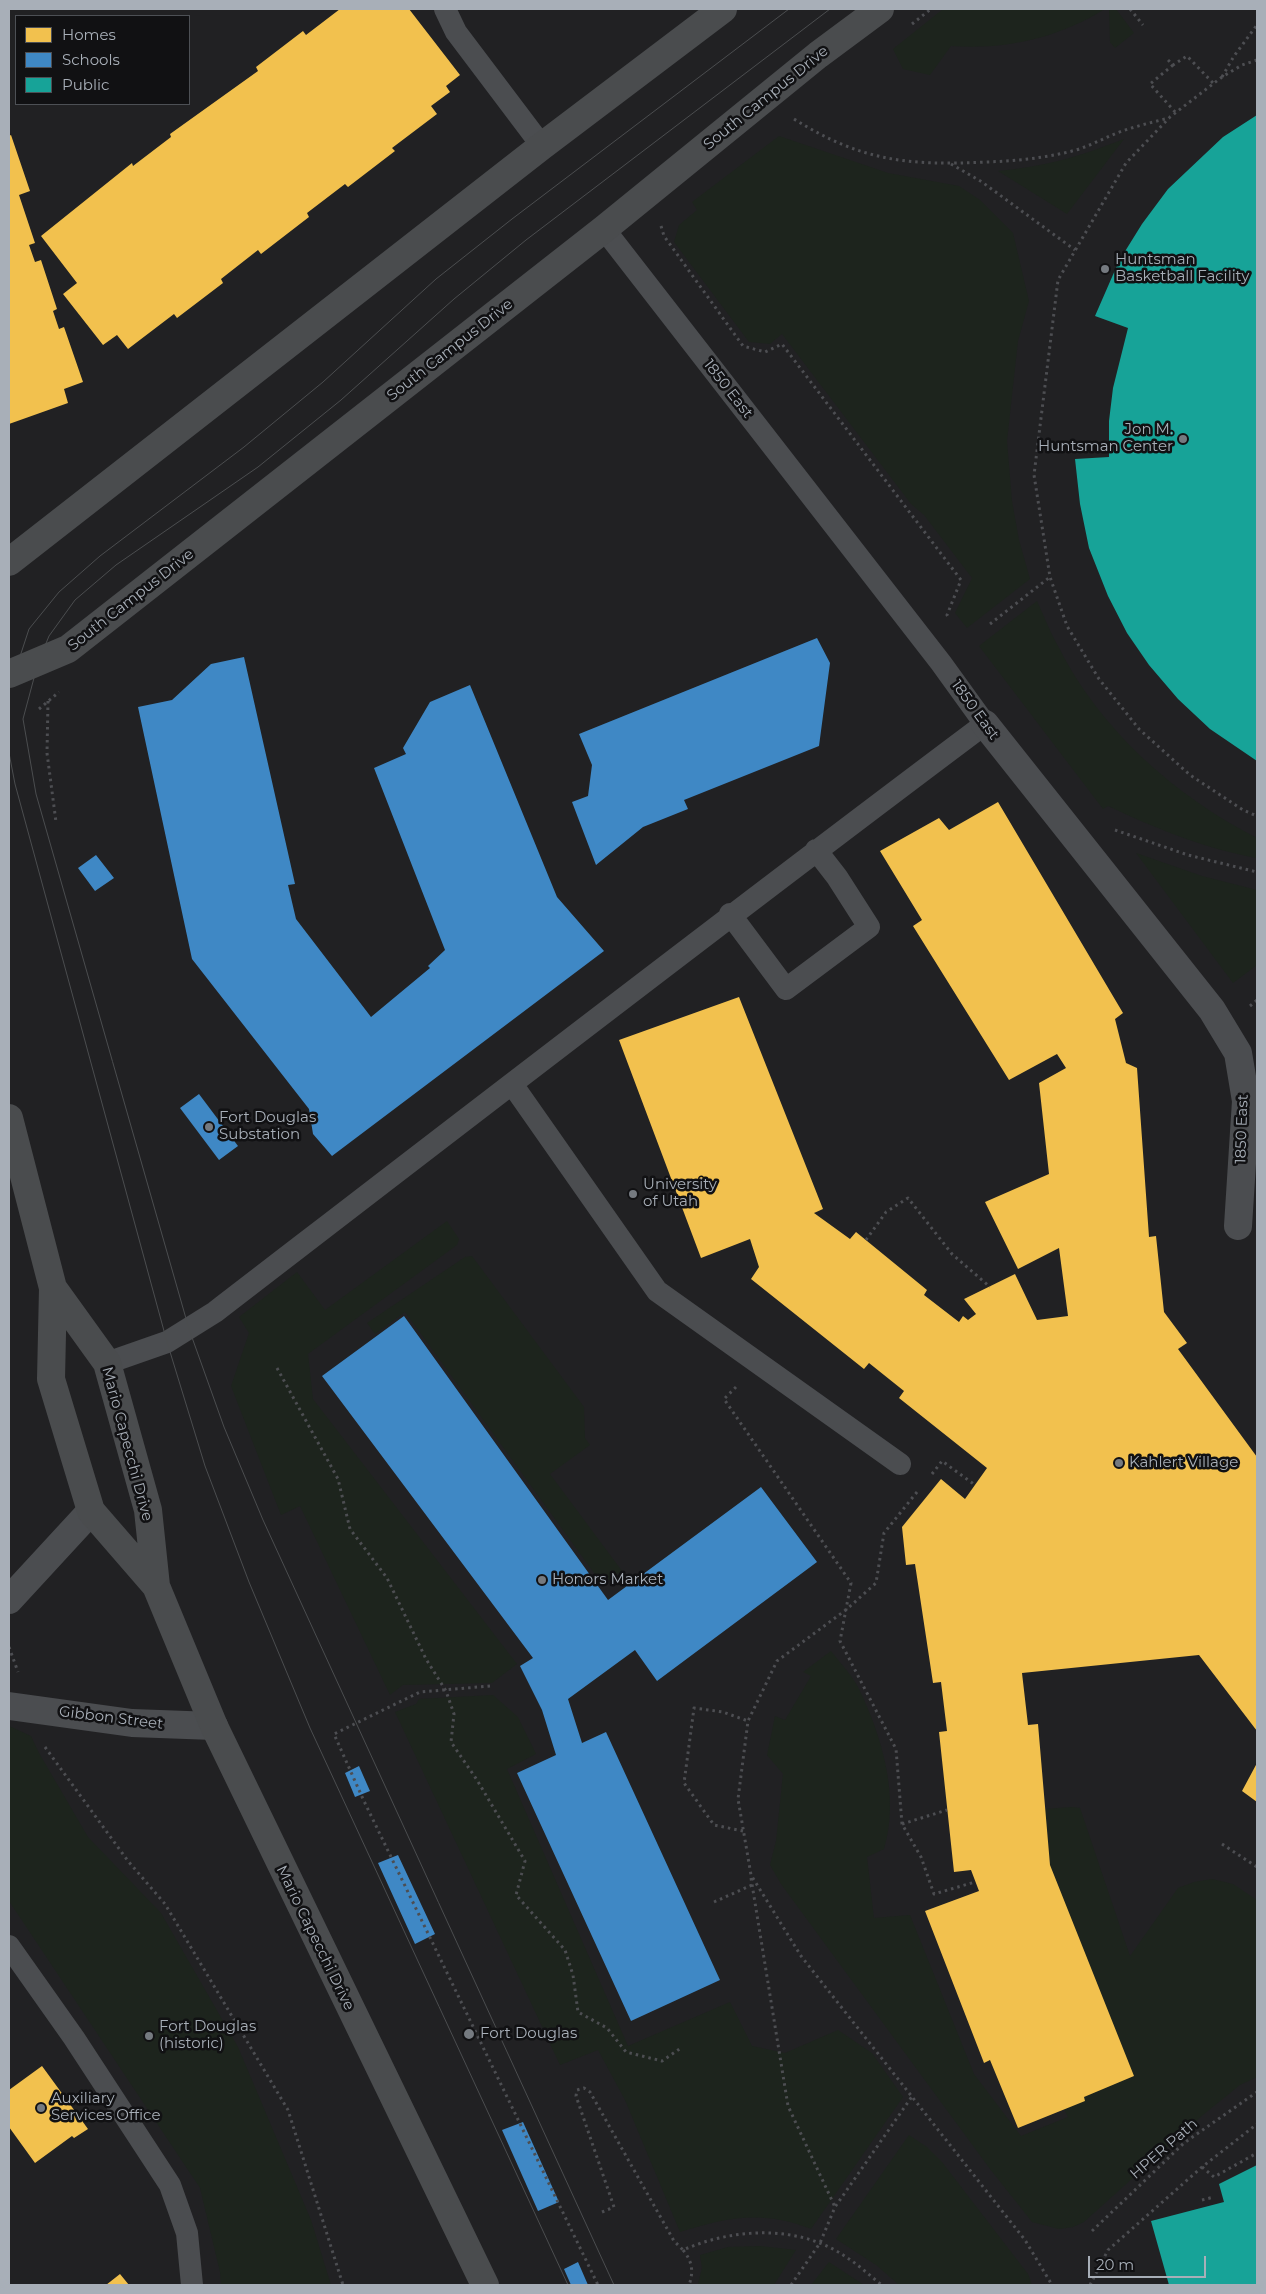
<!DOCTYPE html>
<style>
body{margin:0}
#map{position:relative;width:1266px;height:2294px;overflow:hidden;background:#171717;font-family:Montserrat,sans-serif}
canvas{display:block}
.frame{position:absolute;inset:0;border:10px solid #a8afb8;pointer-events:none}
.legend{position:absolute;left:15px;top:15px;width:175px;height:90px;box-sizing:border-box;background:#111113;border:1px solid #4d5055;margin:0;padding:6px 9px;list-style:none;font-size:15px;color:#a8afb8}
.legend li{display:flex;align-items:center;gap:10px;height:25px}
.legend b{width:25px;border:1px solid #4d5055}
.scale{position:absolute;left:1088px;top:2256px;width:118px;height:22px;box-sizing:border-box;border:2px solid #a8afb8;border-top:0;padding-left:6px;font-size:15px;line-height:18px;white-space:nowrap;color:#a8afb8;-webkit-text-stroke:4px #111113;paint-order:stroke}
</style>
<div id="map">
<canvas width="1266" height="2294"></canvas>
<div class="frame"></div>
<ul class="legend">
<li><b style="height:14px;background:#f2c14e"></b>Homes</li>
<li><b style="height:14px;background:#3f88c5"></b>Schools</li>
<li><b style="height:14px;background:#17a398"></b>Public</li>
</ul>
<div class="scale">20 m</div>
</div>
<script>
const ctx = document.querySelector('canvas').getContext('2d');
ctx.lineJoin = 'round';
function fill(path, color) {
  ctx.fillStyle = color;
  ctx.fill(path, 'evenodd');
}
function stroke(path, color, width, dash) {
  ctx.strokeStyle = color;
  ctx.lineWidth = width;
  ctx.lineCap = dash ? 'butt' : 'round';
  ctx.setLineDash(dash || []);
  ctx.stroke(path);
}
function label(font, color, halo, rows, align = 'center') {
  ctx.font = font + ' Montserrat,sans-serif';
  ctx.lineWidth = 5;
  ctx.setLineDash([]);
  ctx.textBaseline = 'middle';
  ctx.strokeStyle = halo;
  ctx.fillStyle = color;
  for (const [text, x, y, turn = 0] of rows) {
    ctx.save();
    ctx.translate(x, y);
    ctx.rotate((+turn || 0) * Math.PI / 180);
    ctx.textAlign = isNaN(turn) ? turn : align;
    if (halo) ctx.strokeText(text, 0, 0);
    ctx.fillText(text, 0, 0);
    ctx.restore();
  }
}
fill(new Path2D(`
 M9 9H1257V2285H9ZM16 16H189V104H16Z`), '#212123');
fill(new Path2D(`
 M943 9H1105C1058 38 1006 50 951 46L930 75 903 69 893 49Z
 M1109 9H1116L1134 33 1115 48 1110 42Z
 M779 136 888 173 959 186 980 200 1013 233 1029 301 1018 341 1007 441 1012 501 1019 540 1030 579 967 628 955 613 972 578 924 515 911 504 782 334 770 344 749 342 674 242 679 225 697 210 692 202Z
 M1124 139 1067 214 998 171C1047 166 1078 157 1124 139Z
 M1037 601C1044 616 1050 632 1058 646 1100 730 1175 796 1257 838V858C1206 849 1155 828 1108 806L1103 809 979 646Z
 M1136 853 1202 876 1257 890V965L1233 983Z
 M447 1221 459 1239 457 1245 308 1354 313 1399 517 1664 492 1683 403 1685 390 1695 300 1506 281 1515 231 1386 249 1333 239 1317 297 1272 325 1310Z
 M472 1256 584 1407 585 1438 590 1445 550 1474 622 1571 602 1584 405 1312 375 1334 367 1323 465 1257Z
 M831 1651C840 1663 852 1675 859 1689 882 1737 900 1796 884 1849L867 1857 874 1918 910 1915 974 2074 1021 2136 1068 2117 1064 2109 1084 2097 1134 2076 1050 1865 1045 1809 1072 1807 1080 1808 1130 1956 1178 1888 1194 1882 1212 1879 1233 1884 1257 1900V2077L1240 2085 1203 2115 1084 2222 1073 2227 1059 2229 1032 2222 990 2169 781 1884 770 1865 776 1841 783 1774 767 1755 775 1716 785 1720 811 1676 803 1672Z
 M493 1695 518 1717 536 1754 507 1769 628 2046 730 2002 752 2046 785 2053 838 2030 872 2053 903 2097 811 2229C764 2210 727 2217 680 2232L625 2100 598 2050 560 2065 395 1712 416 1704 419 1699Z
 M9 1726 31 1736 39 1753 88 1837 161 1913 238 2047 311 2220 331 2285H221L220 2272 200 2188 9 1901Z
 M909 2135 927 2147 942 2162 1028 2274 1032 2285H899L876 2265 836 2239Z
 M760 2246 796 2250 774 2285 698 2284 702 2268 700 2255 728 2247Z
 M829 2262 864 2285H811Z`), '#1d241d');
fill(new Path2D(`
 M340 9H409L460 75 446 86 450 92 431 106 437 114 392 148 395 151 348 187 345 184 307 213 309 217 261 254 258 250 221 279 223 283 177 318 174 314 128 349 117 335 103 345 63 294 77 283 41 236 132 163 133 166 171 137 170 134 258 71 256 67 303 31 306 35Z
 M11 135 30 191 19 195 35 243 29 245 35 262 41 260 57 309 53 311 59 329 64 327 83 382 64 389 68 403 9 424V136Z
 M998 802 1123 1013 1115 1019 1126 1063 1137 1068 1149 1237 1156 1236 1164 1312 1187 1343 1178 1349 1257 1457V1731L1199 1655 1022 1673 1028 1725 1038 1724 1050 1865 1134 2076 1084 2097 1085 2101 1018 2128 990 2060 984 2063 925 1911 979 1891 971 1870 954 1872 939 1732 947 1731 941 1682 933 1683 915 1564 906 1565 902 1527 941 1479 965 1499 987 1468 899 1398 904 1391 869 1363 864 1369 751 1279 759 1267 750 1239 701 1258 619 1040 739 997 823 1209 814 1213 850 1239 856 1232 927 1290 924 1295 959 1322 963 1316 968 1320 976 1314 964 1299 1015 1274 1037 1320 1068 1316 1059 1248 1018 1269 985 1202 1049 1174 1039 1083 1066 1068 1057 1054 1009 1080 913 926 922 920 880 851 939 818 949 830Z
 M1257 1763V1802L1242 1791Z
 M42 2066 88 2129 74 2138 72 2136 35 2163 9 2127V2090Z
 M120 2274 129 2285H106Z`), '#f2c14e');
fill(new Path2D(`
 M817 638 830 663 819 746 684 800 688 809 643 827 596 865 572 802 588 796 592 765 579 734Z
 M244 657 295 884 288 885 296 919 371 1017 430 968 428 966 445 950 374 768 406 754 403 748 430 702 470 685 557 897 604 951 332 1156 313 1134 309 1109 192 959 138 707 172 700 211 664Z
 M96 855 114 878 95 891 78 868Z
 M199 1094 238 1146 219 1160 180 1108Z
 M404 1316 608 1600 761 1487 817 1562 657 1681 635 1650 568 1699 582 1743 606 1732 720 1980 631 2021 517 1773 556 1755 542 1710 520 1666 533 1658 322 1376Z
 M359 1766 370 1791 355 1797 345 1773Z
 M398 1855 435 1934 415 1944 378 1863Z
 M523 2122 559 2202 538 2211 502 2130Z
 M578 2262 588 2285H571L564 2269Z`), '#3f88c5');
fill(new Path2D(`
 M1257 115V761L1210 729 1178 699 1149 665 1127 633 1108 596 1089 548 1080 504 1075 459 1109 457V421L1113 388 1128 328 1095 316 1119 261 1142 224 1168 189 1223 137Z
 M1257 2165V2285H1169L1151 2221 1224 2202 1219 2184Z`), '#17a398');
stroke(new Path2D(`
 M1130 9 1143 25
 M912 24 931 9
 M1168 60 1173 65 1187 56 1214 84
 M1257 60 1242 65 1222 77 1170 117 1126 163 1058 280 1034 475 1050 577 1067 626 1099 679 1139 729 1190 775 1243 810 1257 816
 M1173 65 1150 84 1176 113
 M1222 77 1234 56 1257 25
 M794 119C861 161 908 166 986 162 1016 161 1046 158 1076 150 1092 145 1106 137 1122 131 1137 126 1153 122 1169 118
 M951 164 982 182 1075 250
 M661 226 664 236 743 346 765 352 782 344 961 580 947 615 948 617
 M990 624 1050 577
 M48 701 47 753 56 822
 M39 709 59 692
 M1115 830 1188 855 1257 872
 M1250 1006 1257 1000
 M866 1240 886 1212 908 1198 952 1254 990 1287
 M277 1368 338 1479 350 1529 387 1578 426 1659 446 1691 454 1714 451 1742 477 1780 525 1861 516 1895 565 1950 573 1975 578 2012 607 2028 626 2052 662 2061 681 2048
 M736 1387 724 1399 851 1583 840 1641 896 1749 902 1824 921 1857 934 1894 975 1882
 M932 1474 942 1461 975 1485
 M917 1492 884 1533 876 1583 847 1609 777 1661 748 1721 738 1799 751 1875 801 1956 1025 2240 1052 2285
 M9 1647 18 1672
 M490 1686 420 1692 334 1734 363 1799 598 2285
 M45 1747 128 1861 165 1904 288 2110 343 2285
 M902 1824 947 1810
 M743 1831 714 1825 684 1783 694 1708 723 1712 748 1721
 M1222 1844 1257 1867
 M751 1878 788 2106 835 2207
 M714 1902 752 1885
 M1202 2167 1214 2177 1257 2153
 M1202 2200 1214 2197
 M602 2212 614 2207 576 2096 577 2090 584 2088 590 2092 674 2241 683 2250C733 2228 799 2224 846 2257 859 2265 870 2276 882 2285
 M1092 2231 1184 2143 1257 2092
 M683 2250C692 2261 694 2271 689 2285
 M791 2285 820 2243 835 2207 913 2095
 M1090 2285 1108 2250 1202 2167 1257 2124`), '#4d4e52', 3, [2.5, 4]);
stroke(new Path2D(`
 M445 9 456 32 542 146
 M730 914 786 989 869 927 837 877 816 850
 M512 1084 657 1291 900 1464
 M107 1363 167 1342 215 1312C471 1115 726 918 985 724L941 663 604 229
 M9 1946 74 2038 170 2185 187 2233 192 2285`), '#4b4d50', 22);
stroke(new Path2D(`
 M985 724 1212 1010 1238 1053 1246 1101 1238 1226
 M9 1600 91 1511
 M9 1706 132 1723 214 1726`), '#4b4d50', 28);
stroke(new Path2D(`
 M9 562 542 146 723 9
 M9 674 68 649 604 229 818 55 880 9
 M9 1118 53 1288 51 1379 91 1511 156 1586
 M53 1288 107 1363 148 1510 156 1586 214 1726 485 2285`), '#4a4c4e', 28);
stroke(new Path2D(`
 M9 690 29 629 59 592 100 556 244 447 323 382 436 279 512 219 789 9
 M9 753 15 784 167 1342 205 1466 249 1582 310 1728 568 2285
 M614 2285 263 1520 224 1427 189 1329 36 794 23 719 38 663 49 636 75 600 116 565 258 467 341 400 454 299 526 240 830 9`), '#4b4d4f', 1);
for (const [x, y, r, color] of [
 [1105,269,5,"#757a80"],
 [1183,439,5,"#757a80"],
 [209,1127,5,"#757a80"],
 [633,1194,5,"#757a80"],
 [1119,1463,5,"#757a80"],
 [542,1580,5,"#757a80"],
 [469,2034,6,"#757a80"],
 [149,2036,5,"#757a80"],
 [41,2108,5,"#757a80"]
]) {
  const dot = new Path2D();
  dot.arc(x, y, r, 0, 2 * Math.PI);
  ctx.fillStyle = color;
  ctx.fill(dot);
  stroke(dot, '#111113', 2);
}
label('15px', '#a8afb8', '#111113', [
 ["South Campus Drive",766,98,-39],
 ["South Campus Drive",450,350,-38],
 ["1850 East",728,389,52],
 ["South Campus Drive",131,600,-38],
 ["1850 East",975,710,54],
 ["1850 East",1242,1129,-88],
 ["Mario Capecchi Drive",127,1444,75],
 ["Gibbon Street",111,1718,7],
 ["Mario Capecchi Drive",315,1938,64],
 ["HPER Path",1164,2149,-41]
]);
label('15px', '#a8afb8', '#111113', [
 ["Huntsman",1115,260],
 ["Basketball Facility",1115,277],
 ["Jon M.",1173,430,"right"],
 ["Huntsman Center",1173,447,"right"],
 ["Fort Douglas",219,1118],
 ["Substation",219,1135],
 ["University",643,1185],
 ["of Utah",643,1202],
 ["Kahlert Village",1129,1463],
 ["Honors Market",552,1580],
 ["Fort Douglas",159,2027],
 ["(historic)",159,2044],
 ["Fort Douglas",480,2034],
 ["Auxiliary",51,2099],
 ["Services Office",51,2116]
], 'left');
</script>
